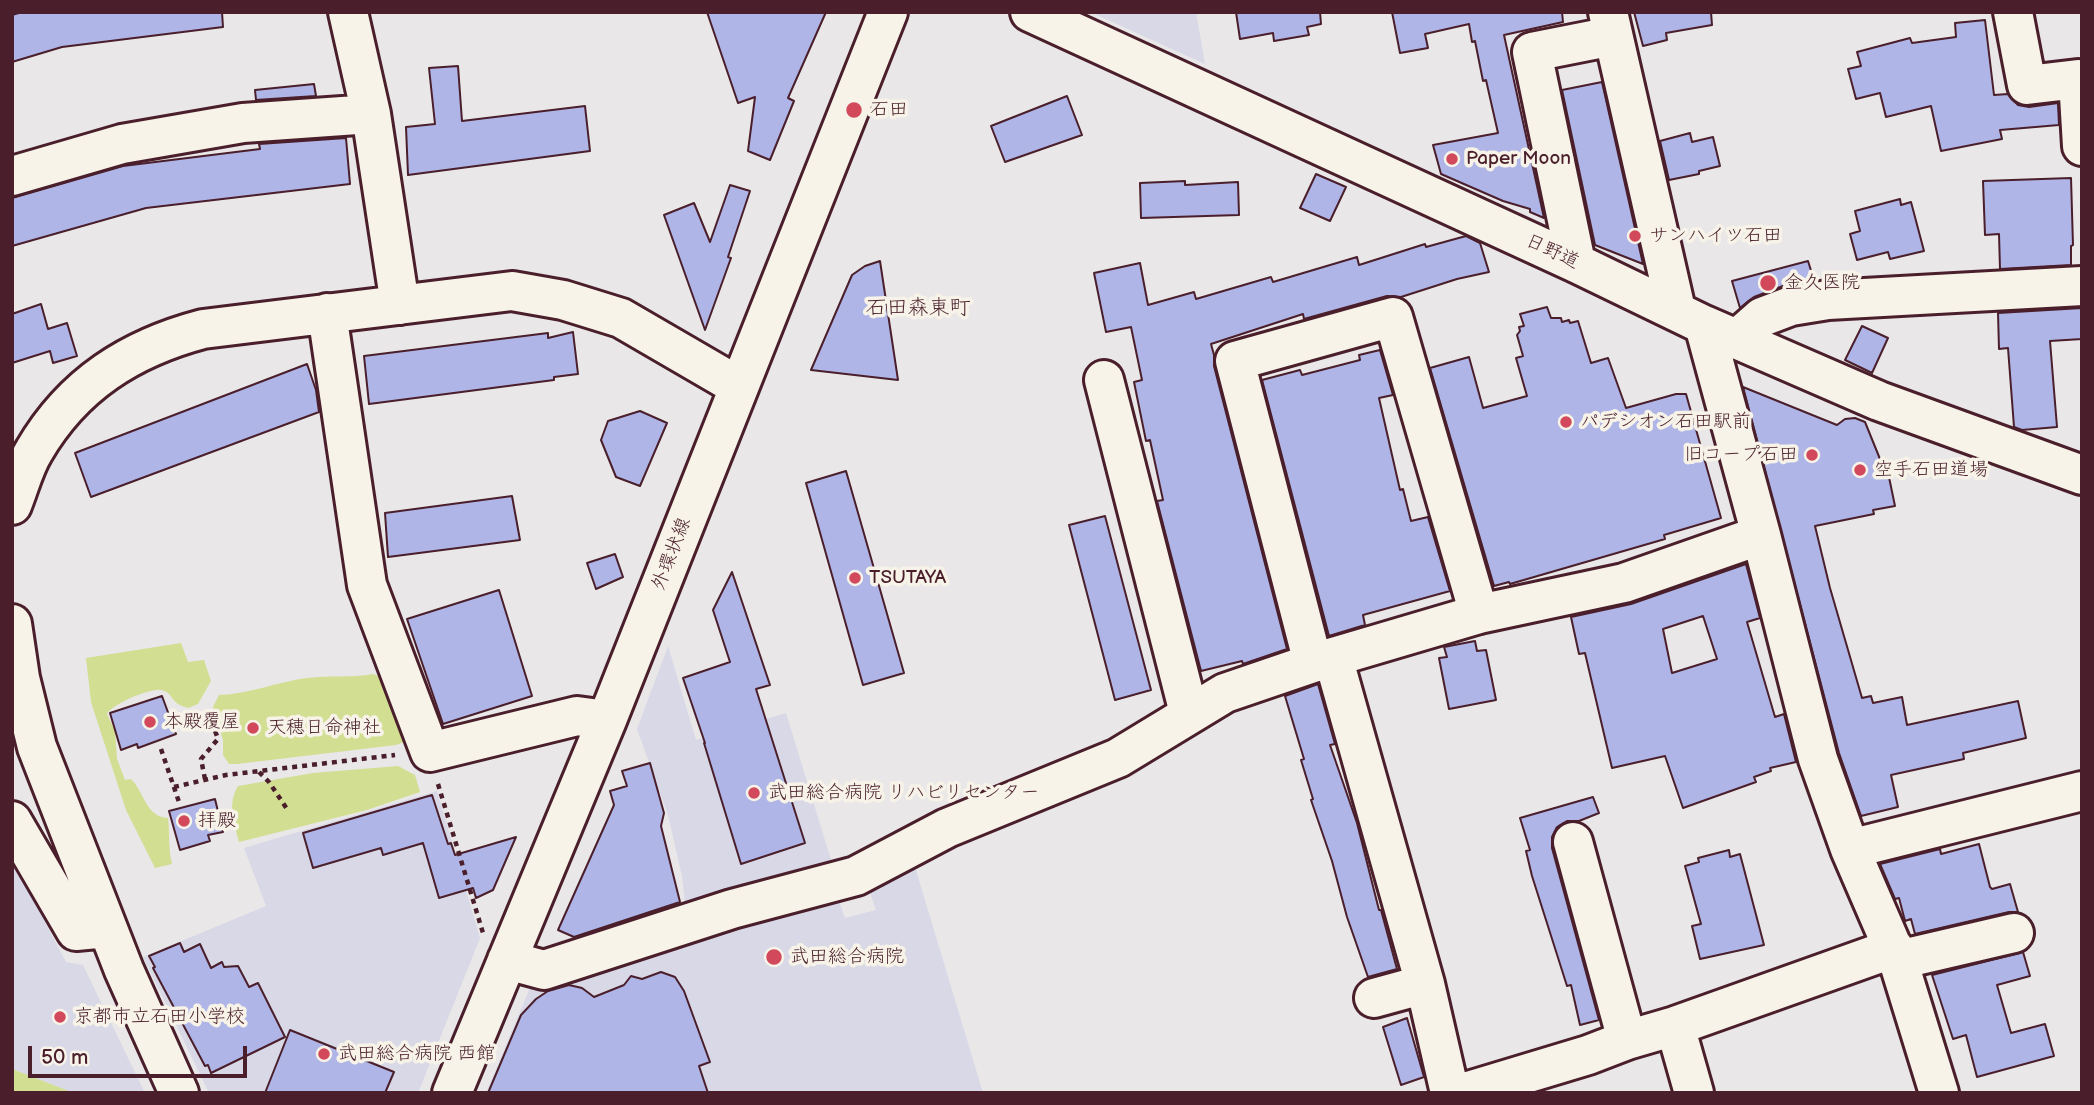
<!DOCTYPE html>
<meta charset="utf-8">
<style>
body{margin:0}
#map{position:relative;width:2094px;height:1105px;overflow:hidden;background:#e9e7e8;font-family:"Balsamiq Sans",sans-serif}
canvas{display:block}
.frame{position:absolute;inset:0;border:14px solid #4a1f2b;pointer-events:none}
.scale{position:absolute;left:28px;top:1046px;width:219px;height:32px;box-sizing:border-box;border:4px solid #4a1f2b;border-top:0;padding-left:9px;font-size:21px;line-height:24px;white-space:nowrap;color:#4a1f2b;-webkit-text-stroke:5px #f7f3e8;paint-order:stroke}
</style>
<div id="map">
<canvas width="2094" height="1105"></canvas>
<div class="frame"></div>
<div class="scale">50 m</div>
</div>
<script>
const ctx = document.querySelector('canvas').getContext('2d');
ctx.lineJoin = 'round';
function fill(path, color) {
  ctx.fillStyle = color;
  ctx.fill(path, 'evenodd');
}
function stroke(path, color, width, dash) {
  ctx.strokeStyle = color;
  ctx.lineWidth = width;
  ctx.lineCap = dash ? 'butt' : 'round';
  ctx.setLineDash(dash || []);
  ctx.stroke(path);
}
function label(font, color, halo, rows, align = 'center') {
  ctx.font = font + ' "Balsamiq Sans","Klee One",sans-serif';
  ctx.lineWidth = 7;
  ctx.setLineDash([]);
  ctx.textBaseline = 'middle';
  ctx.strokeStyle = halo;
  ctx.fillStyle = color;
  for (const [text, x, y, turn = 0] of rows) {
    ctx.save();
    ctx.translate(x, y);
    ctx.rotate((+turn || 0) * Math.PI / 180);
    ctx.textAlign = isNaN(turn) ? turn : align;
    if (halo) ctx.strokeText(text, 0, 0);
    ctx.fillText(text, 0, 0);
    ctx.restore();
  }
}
fill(new Path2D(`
 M1090 12H1196L1205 64Z
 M668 646 696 740 786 713 832 863 827 872 685 903 682 876 668 815 637 729Z
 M437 791 480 938 418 1093H209L143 957 266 906 244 848Z
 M912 857 983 1093H486L532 983 836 892 845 918 876 910 866 881Z
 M12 860 66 962 83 965 145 1093H74L12 1069Z`), '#d8d8e7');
fill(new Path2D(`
 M181 643 188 662 204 660 211 681 198 704 188 708C185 707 181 706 178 704 171 699 171 692 161 690 150 688 112 704 107 714L115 731 117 759 125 780 131 779C144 792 146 817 168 818 170 833 168 848 172 864L155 868 126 810 91 702 86 658Z
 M374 674 385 680 404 742 396 745 237 764H229L223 755V740L213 707 219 695C249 694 277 682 307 678 329 675 351 678 374 674Z
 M398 766 415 775 420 792 367 810 239 842C234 822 227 804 238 786L313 773Z
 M12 1069 74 1093H12Z`), '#d2de91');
const building = new Path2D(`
 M22 12H222L223 27 62 47 12 62V15Z
 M707 12H826L788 98 794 101 770 160 748 151 755 97 738 103Z
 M1236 12H1320L1321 24 1307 27 1309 35 1274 41 1273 33 1240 39Z
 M1392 12H1562L1563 22 1504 35 1544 218 1530 212V209L1503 201 1441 174 1433 145 1498 133 1486 80 1483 81 1475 41 1472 42 1469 24 1425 34 1428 48 1400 53Z
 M1634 12H1711L1712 25 1666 33 1667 40 1643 46Z
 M1985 20 1994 95 2008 94 2018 105 2029 107 2058 103 2059 125 2000 130 2002 139 1941 151 1931 106 1886 117 1880 93 1856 99 1848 69 1861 66 1857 52 1910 38 1912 43 1956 37 1955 23Z
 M458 66 462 121 585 106 590 151 408 175 406 127 435 124 429 68Z
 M1602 82 1643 264 1595 245 1562 90Z
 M314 84 316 96 256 100 255 90Z
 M1067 96 1082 135 1005 162 991 126Z
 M1690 133 1692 142 1713 137 1720 166 1699 171V174L1669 180 1660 141Z
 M346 138 350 184 146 208 12 246V198L123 166 260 149 259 144Z
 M1316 174 1346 187 1330 221 1300 208Z
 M2071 178 2073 245 2071 246V265L2000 269 1999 234 1985 235 1983 181Z
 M1185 181V185L1238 182 1239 215 1141 218 1140 183Z
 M730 185 750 191 728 257 731 258 705 330 664 215 694 203 710 242Z
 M1900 199 1901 205 1911 202 1924 251 1890 259 1888 252 1857 260 1850 234 1860 231 1855 211Z
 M1466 236 1480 243 1489 272 1457 279 1401 297 1387 296 1304 319 1303 314 1211 344 1214 355V366L1287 649 1243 664 1242 661 1201 671 1157 501 1163 500 1150 440 1146 441 1134 382 1142 380 1131 327 1106 332 1094 273 1140 263 1148 305 1194 292 1196 299 1271 277 1273 282 1357 257 1359 265 1425 244 1426 247Z
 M880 261 898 380 811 370 852 275 865 266Z
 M1808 261 1814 280 1783 286 1754 297 1740 308 1732 281Z
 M41 304 48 329 67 323 77 356 53 363 50 351 12 363V314Z
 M1547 307 1551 318H1561L1562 322 1569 320 1570 323 1578 321 1591 363 1608 358 1626 408 1676 394H1686L1721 518 1664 535 1665 539 1510 584 1509 582 1494 586 1430 368 1469 357 1483 408 1527 396 1516 358 1523 356 1517 335 1520 331 1519 327 1524 326 1520 314Z
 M2082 308V339L2050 341 2057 427 2022 430 2014 427 2008 348 1999 349 1998 313Z
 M1862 326 1888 338 1872 373 1845 360Z
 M573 332 578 374 554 377V380L369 404 364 356 548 333V338Z
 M1380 350 1393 395 1379 398 1400 490 1403 489 1411 521 1428 517 1450 591 1363 615 1365 625 1329 636 1262 380 1300 370 1302 375 1360 360 1359 355Z
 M307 364 316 390 319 412 91 497 75 453Z
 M1743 387 1837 425 1845 419 1855 418 1865 422 1880 459 1885 458 1895 506 1873 510 1874 514 1815 526 1830 588 1862 698 1871 696 1873 703 1902 697 1907 725 2018 701 2026 738 1963 753 1964 759 1891 775 1898 807 1861 816 1839 753Z
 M640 411 667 423 640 486 616 477 601 440 608 421Z
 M846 471 904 673 863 685 806 483Z
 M512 496 520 540 388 557 385 513Z
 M1105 516 1151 690 1115 700 1069 525Z
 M615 554 623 577 596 589 587 563Z
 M1746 564 1760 618 1747 622 1775 717 1784 714 1796 762 1770 768 1771 771 1754 777 1756 782 1683 808 1665 756 1612 768 1585 653 1579 654 1571 617 1631 604ZM1703 616 1717 659 1672 673 1663 629Z
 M732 572 770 685 756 689 805 843 741 864 704 743H705L683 678 730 662 713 610Z
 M499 590 532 696 443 724 407 619Z
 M1475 641 1477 651 1486 650 1496 700 1449 709 1439 658 1447 657 1444 647Z
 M1318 684 1335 744 1330 745 1357 823 1379 910H1381L1397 969 1368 977 1347 917 1332 861 1311 800 1313 799 1301 760 1304 759 1285 696Z
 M162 696 176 734 138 748 137 744 121 750 110 713Z
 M650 763 664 813 661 826 680 902 574 937 558 930 614 805 610 791 627 786 622 771Z
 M432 795 448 844 451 843 455 855 516 837 493 890 476 898 473 888 439 898 423 843 383 855 381 848 313 868 303 833Z
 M1593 797 1599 813 1579 821H1567L1557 827 1552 837V848L1599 1020 1580 1025 1571 985 1567 986 1532 876 1526 851 1530 850 1520 818Z
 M215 799 223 832 208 835 210 841 180 850 169 811Z
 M1979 844 1990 887 1992 889 2010 884 2018 912H2009L1915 934 1911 919 1905 921 1899 898 1895 899 1880 864 1940 849 1941 854Z
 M1729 850 1730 857 1740 854 1764 945 1700 959 1692 926 1701 924 1685 866 1699 862 1698 858Z
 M180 943 184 952 200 944 211 968 222 962 224 967 238 966 249 987 258 983 285 1037 211 1073 208 1065 205 1066 153 968 155 967 149 956Z
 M2023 952 2030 976 1997 985 2011 1033 2045 1024 2054 1056 1977 1077 1966 1035 1953 1039 1932 975Z
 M661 972 675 977 684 991 710 1062 699 1066 708 1093H488L521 1015 536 999 548 991 569 985 582 988 594 997 624 985 631 976 642 979Z
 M1407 1018 1424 1077 1401 1085 1383 1027Z
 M290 1030 394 1072 385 1093H265Z`);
fill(building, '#afb5e6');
stroke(building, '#4a1f2b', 2);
const minor = new Path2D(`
 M348 12 371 114 400 305
 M1030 12 1576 263 1704 325 1879 401 2082 475
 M1608 12 1676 310
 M2013 12 2027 85 2078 79 2082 146
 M12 176 122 144 243 123 371 114
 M1576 263 1532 52 1613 36
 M327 313 367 585 430 752 577 716 607 720
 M1704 325 1761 535 1818 759 1850 849 1898 960 1939 1093
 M1737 339 1762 317 1791 306 1828 300 2082 286
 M1104 380 1189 713
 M12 505C19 488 24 467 34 451 73 384 131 348 203 329L512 291 563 300 621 318 738 386
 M12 624 20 678 37 747 124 970 179 1093
 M1333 657 1425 984 1450 1093
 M1313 663 1235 361 1393 317 1479 614
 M12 821 76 931 107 928
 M1573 842 1627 1040
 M1850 849 2082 791
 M507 960 544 970 732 909 856 876 947 828 1118 758 1225 693 1313 663 1479 614 1624 583 1761 535
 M1898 960 2014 933
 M1374 998 1425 984
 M1675 1026 1694 1093
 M452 1093 607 720 888 12
 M1462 1093 1588 1055 1627 1040 1675 1026 1894 948`);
stroke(minor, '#4a1f2b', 44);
stroke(new Path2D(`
 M161 749 180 805
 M259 772 269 782 287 809
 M205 779 201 759 218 739 207 709
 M438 784 483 933
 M174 787 226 775 395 755`), '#4a1f2b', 4.5, [5, 5]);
stroke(minor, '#f7f3e8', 38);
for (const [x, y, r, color] of [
 [854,110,9,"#d1495b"],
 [1452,159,7,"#d1495b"],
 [1635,236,7,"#d1495b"],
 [1768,283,9,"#d1495b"],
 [1566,422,7,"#d1495b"],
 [1812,455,7,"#d1495b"],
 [1860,470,7,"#d1495b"],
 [855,578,7,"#d1495b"],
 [150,722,7,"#d1495b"],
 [253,728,7,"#d1495b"],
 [754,793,7,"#d1495b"],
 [184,821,7,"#d1495b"],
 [774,957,9,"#d1495b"],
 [60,1017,7,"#d1495b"],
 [324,1054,7,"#d1495b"]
]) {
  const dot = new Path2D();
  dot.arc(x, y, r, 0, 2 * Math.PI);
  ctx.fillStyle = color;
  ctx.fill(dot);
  stroke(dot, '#f7f3e8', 2.5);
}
label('19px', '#4a1f2b', '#f7f3e8', [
 ["石田",870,110],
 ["Paper Moon",1466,159],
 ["サンハイツ石田",1649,236],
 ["金久医院",1784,283],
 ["パデシオン石田駅前",1580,422],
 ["旧コープ石田",1798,455,"right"],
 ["空手石田道場",1874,470],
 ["TSUTAYA",869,578],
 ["本殿覆屋",164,722],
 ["天穂日命神社",267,728],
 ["武田総合病院 リハビリセンター",768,793],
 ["拝殿",198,821],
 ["武田総合病院",790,957],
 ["京都市立石田小学校",74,1017],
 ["武田総合病院 西館",338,1054]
], 'left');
label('19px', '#4a1f2b', '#f7f3e8', [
 ["日野道",1552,252,25],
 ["外環状線",672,554,-69]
]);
label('21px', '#4a1f2b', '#f7f3e8', [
 ["石田森東町",918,309]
]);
</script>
